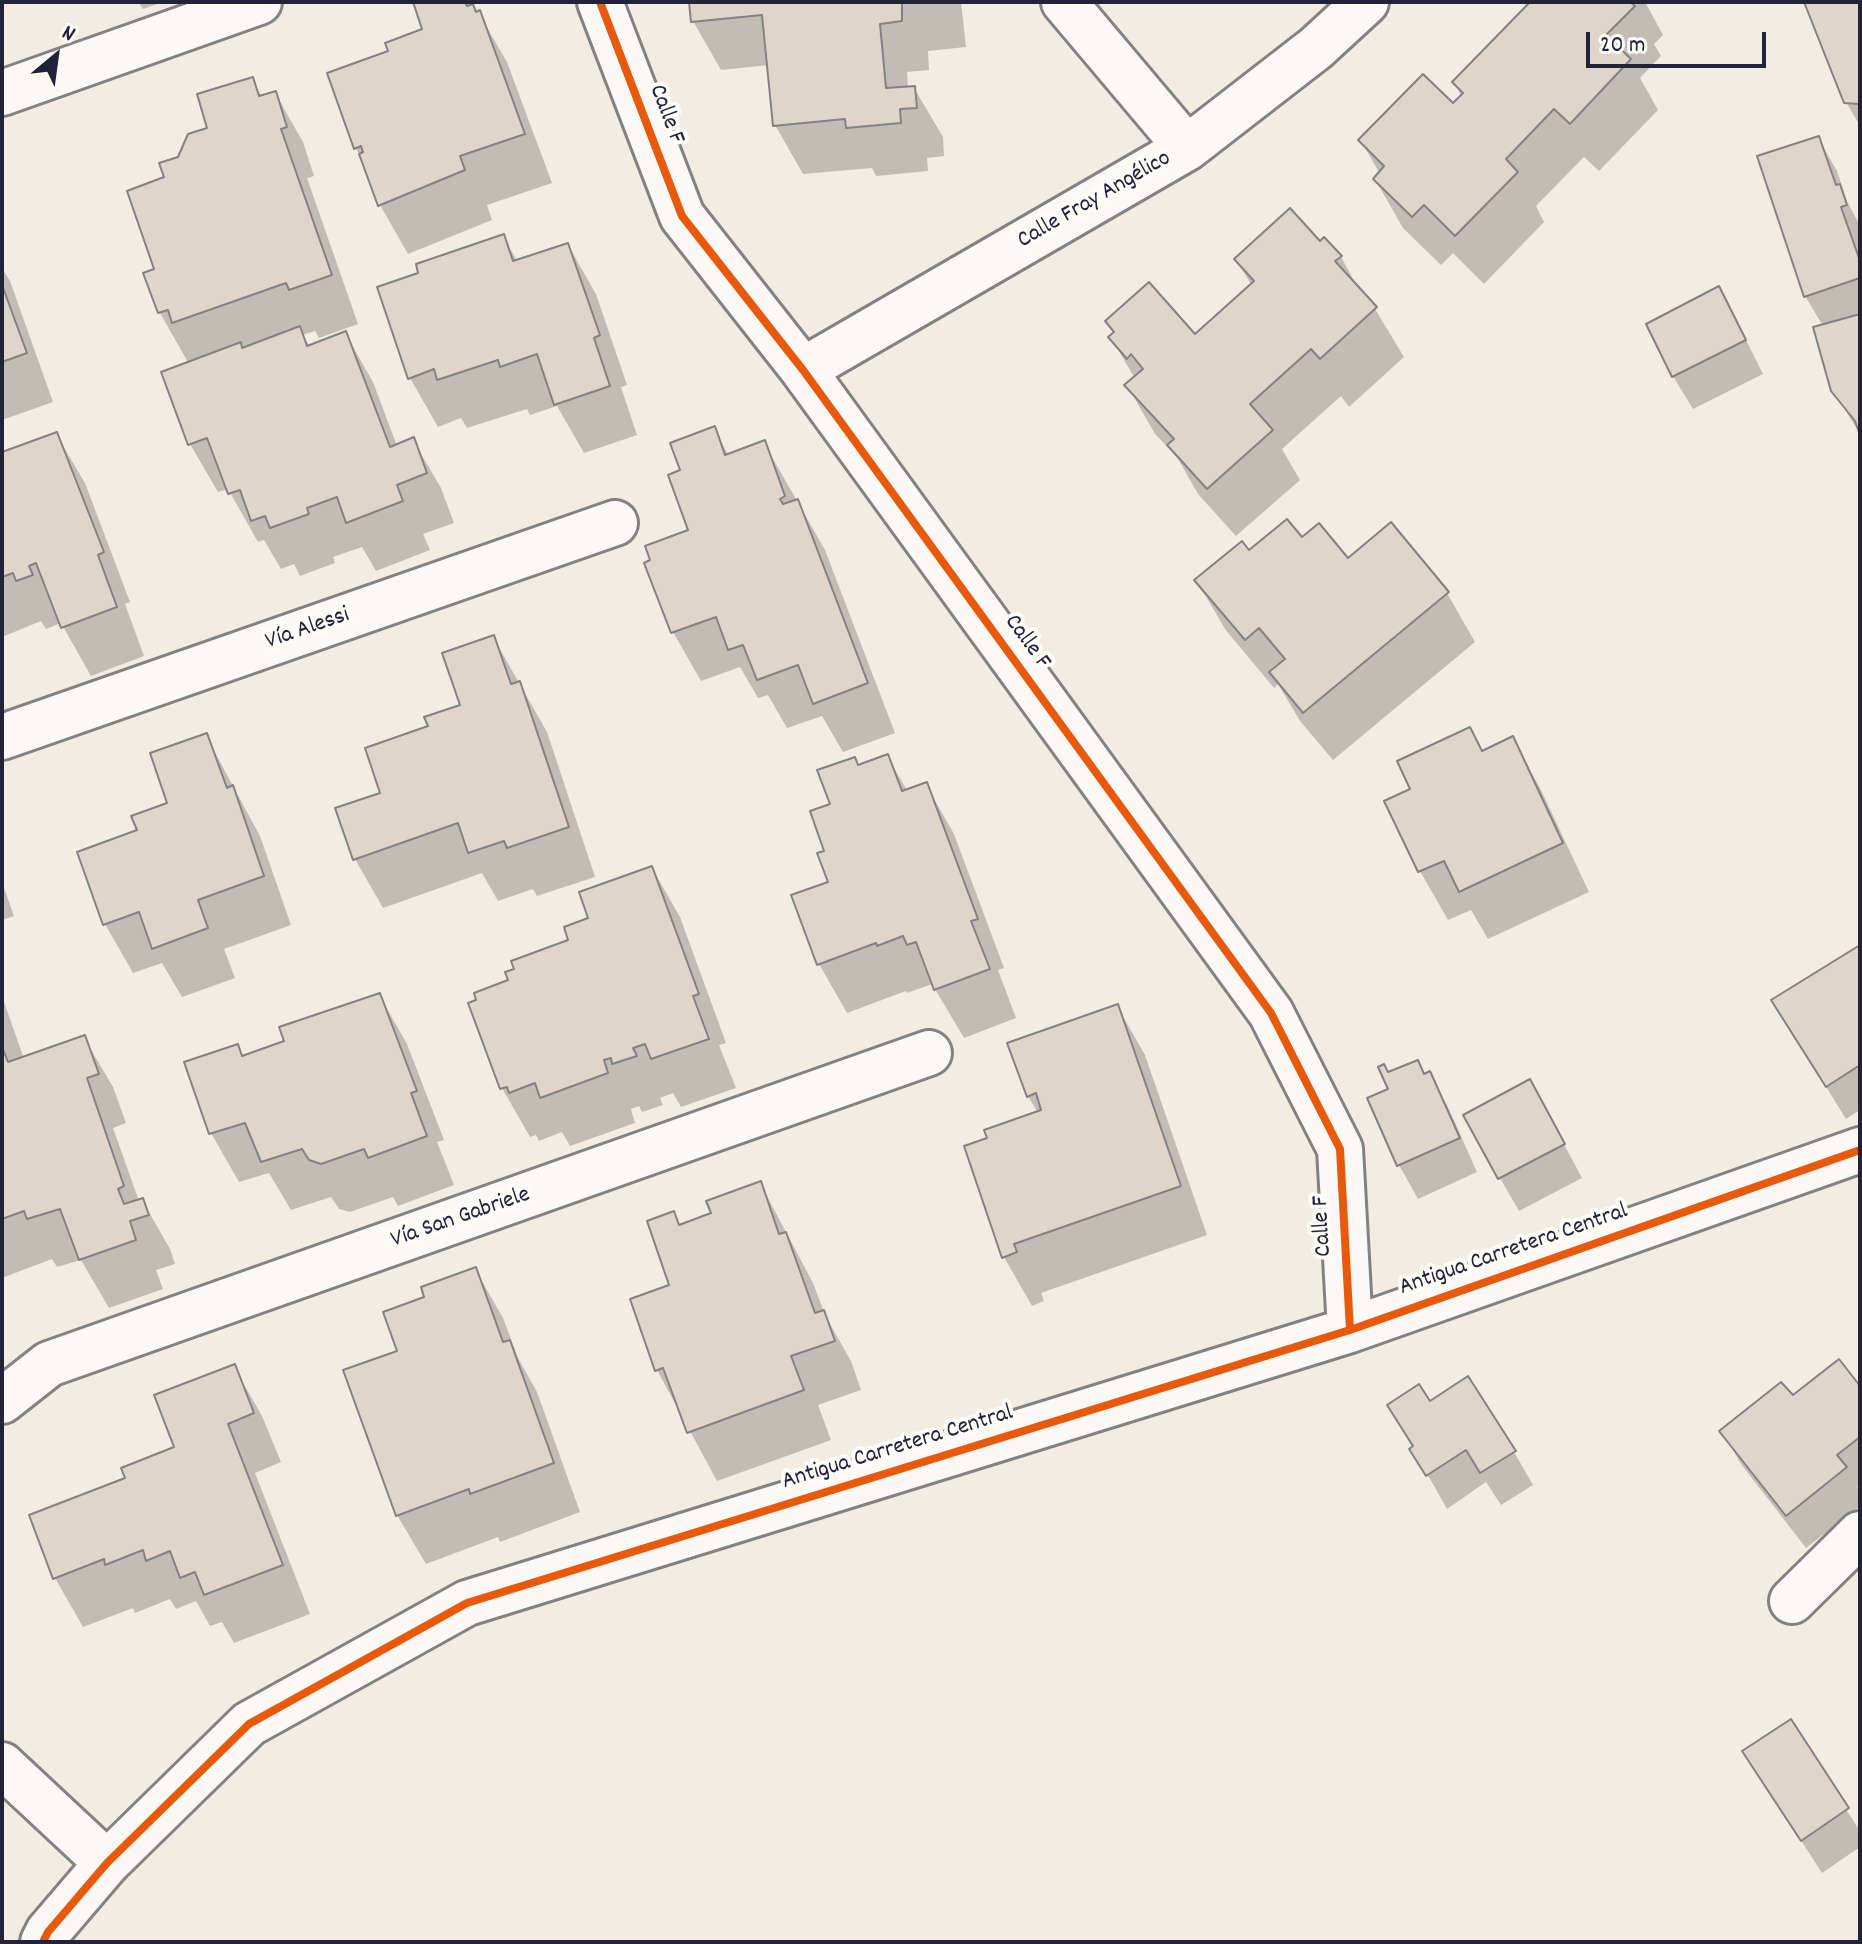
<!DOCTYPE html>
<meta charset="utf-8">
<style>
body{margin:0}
#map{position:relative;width:1862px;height:1944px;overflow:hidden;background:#f3ece3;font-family:Dekko,sans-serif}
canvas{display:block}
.frame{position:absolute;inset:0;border:4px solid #22223b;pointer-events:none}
.north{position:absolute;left:16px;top:16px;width:80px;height:80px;-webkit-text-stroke:6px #fdfcf7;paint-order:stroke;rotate:29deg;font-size:22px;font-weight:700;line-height:32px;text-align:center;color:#22223b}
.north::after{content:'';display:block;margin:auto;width:28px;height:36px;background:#22223b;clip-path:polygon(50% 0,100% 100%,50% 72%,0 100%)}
.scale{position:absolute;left:1586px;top:32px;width:180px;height:36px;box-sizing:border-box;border:4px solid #22223b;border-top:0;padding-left:10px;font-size:24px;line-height:28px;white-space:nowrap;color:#22223b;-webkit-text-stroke:6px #fdfcf7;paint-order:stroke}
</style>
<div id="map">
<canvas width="1862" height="1944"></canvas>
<div class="frame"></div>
<div class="north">N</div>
<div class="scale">20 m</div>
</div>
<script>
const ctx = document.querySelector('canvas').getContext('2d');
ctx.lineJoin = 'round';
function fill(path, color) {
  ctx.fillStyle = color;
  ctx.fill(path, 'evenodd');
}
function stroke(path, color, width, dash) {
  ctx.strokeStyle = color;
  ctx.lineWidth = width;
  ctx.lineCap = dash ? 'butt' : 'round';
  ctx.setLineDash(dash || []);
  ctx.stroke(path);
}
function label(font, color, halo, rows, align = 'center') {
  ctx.font = font + ' Dekko,sans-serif';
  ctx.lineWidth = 8;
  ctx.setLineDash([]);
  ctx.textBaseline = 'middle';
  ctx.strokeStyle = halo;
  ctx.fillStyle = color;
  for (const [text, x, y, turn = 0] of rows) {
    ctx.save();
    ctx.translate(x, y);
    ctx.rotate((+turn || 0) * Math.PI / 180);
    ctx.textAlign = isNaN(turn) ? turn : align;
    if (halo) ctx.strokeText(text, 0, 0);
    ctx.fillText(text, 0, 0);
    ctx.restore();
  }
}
fill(new Path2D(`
 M138 2H163L143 9Z
 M415 2H472L507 62 552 183 487 205 492 220 408 254 380 205 364 163 356 148 391 52 425 30Z
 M691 2H961L966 47 928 51 929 70 907 72 908 88H914L943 137 944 156 927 158 928 171 876 176 872 168 803 174 775 125 769 65 721 70 693 21Z
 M1533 2H1645L1663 35 1654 44 1661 56 1640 78 1658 110 1599 171 1584 157 1536 206 1544 222 1484 284 1453 253 1441 265 1403 228 1375 179 1380 174 1361 141 1453 106 1462 97 1454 82Z
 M1806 2H1860V126L1846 102Z
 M252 79 262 97 275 93 303 142 314 176 307 178 358 324 319 338 315 331 303 335 310 347 345 333 373 382 397 446 413 440 441 488 454 523 423 534 430 550 376 571 362 547 333 557 335 563 300 576 294 564 281 569 264 540 258 542 228 489 218 492 190 444 189 364 160 313 145 274 156 270 167 179 179 158 209 129Z
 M1818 138 1837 171 1847 201 1860 226V434L1833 390 1823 326 1805 296Z
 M503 237 518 262 568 245 596 294 627 385 621 387 637 435 584 453 557 406 530 415 527 409 467 428 461 418 438 427 410 378 421 274Z
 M1324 240 1341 257 1361 293 1375 309 1404 357 1349 407 1341 396 1282 449 1300 480 1236 536 1198 494 1177 457 1155 434 1127 385 1135 379 1111 337 1115 334 1107 322 1195 336 1252 286 1236 259 1320 244Z
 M2 268 10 281 53 402 2 420Z
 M1737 322 1763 374 1693 409 1673 376Z
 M714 429 729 456 764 443 825 550 895 733 843 752 822 716 787 728 768 695 758 698 740 667 701 681 673 632 647 564 690 531 683 472Z
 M56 434 85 483 130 602 125 604 144 656 91 676 61 623 46 629 41 621 2 637V454Z
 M1302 540 1347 560 1447 593 1475 642 1333 760 1300 721 1278 684 1274 688 1225 629 1197 581 1249 553Z
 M493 637 547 732 595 877 537 896 533 889 498 901 482 873 383 908 355 859 383 794 431 728 462 706Z
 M206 736 260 836 291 925 224 949 235 978 182 997 162 963 133 973 105 924Z
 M1512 739 1540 788 1589 892 1488 939 1471 910 1448 920 1420 871 1387 802Z
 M887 756 908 792 926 785 954 834 1004 968 998 970 1016 1018 964 1038 932 984 907 993 906 991 847 1013 819 964 831 883 827 853 832 805 858 767Z
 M652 868 680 917 726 1043 719 1045 736 1088 681 1107 673 1093 660 1098 663 1105 642 1112 639 1106 631 1109 635 1123 570 1146 562 1132 539 1141 536 1135 530 1137 502 1088 511 981 570 941 591 919Z
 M2 882 14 916 2 920Z
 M1860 947V1110L1846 1119 1793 1033Z
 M379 995 407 1044 444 1140 437 1142 454 1185 398 1206 393 1197 350 1212 339 1209 331 1197 291 1210 269 1173 239 1182 211 1133 237 1047 243 1058 287 1043Z
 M2 996 24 1059 84 1038 113 1087 126 1123 113 1128 139 1201 142 1200 170 1249 175 1264 156 1270 163 1289 109 1308 81 1260 57 1267 52 1259 2 1278Z
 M1117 1006 1145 1055 1207 1235 1041 1293 1044 1301 1032 1306 1004 1257 989 1139 1038 1113 1028 1096Z
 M1387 1074H1429L1448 1107 1477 1172 1418 1199 1399 1165 1370 1099 1391 1090Z
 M1548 1114 1582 1178 1519 1211 1500 1178Z
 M760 1183 813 1283 826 1317 851 1361 861 1390 818 1405 831 1440 717 1481 657 1370 672 1286 673 1213 681 1226 714 1214Z
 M475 1269 503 1318 518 1358 537 1392 580 1512 500 1542 498 1537 426 1564 397 1515 400 1353 427 1298Z
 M234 1367 262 1416 281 1462 255 1473 310 1614 234 1643 222 1622 210 1626 196 1601 176 1609 170 1599 135 1613 133 1608 83 1627 55 1578 128 1479 176 1448Z
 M1860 1389V1485L1857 1487 1860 1493V1506L1806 1548 1741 1464 1722 1431 1792 1397Z
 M1429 1403 1514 1452 1533 1485 1501 1505 1486 1482 1447 1509 1389 1406Z
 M1790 1722 1860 1831V1847L1822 1873 1744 1752Z`), '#0003');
const building = new Path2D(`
 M413 2H465L467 6 473 4 476 12 480 10 525 134 460 156 465 170 378 206 359 154 363 152 361 146 354 149 327 73 388 51 385 43 422 29Z
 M689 2H902V21L880 24 886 88 915 86 917 108 900 109 901 123 846 128 845 119 773 126 762 15 691 22Z
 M1530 2H1630L1635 6 1606 35 1631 59 1570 124 1554 109 1506 159 1518 172 1455 236 1424 205 1412 217 1373 179 1384 166 1358 140 1423 74 1453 103 1463 93 1452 82Z
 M1804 2H1860V104L1844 103Z
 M253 77 259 96 276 91 287 127 281 129 332 275 289 290 286 283 172 323 168 310 158 313 143 273 154 269 127 191 164 177 159 163 178 157 188 134 207 128 197 94Z
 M1819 136 1836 185 1840 184 1847 205 1841 207 1860 261V278L1804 297 1757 156Z
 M1290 208 1320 241 1324 237 1342 256 1335 261 1377 307 1320 359 1311 349 1250 404 1273 430 1207 489 1167 445 1174 439 1124 385 1143 369 1131 354 1127 359 1108 337 1114 332 1105 321 1149 282 1195 334 1254 281 1234 259Z
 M504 234 513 261 568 243 600 335 594 338 610 386 554 405 537 354 500 367 498 360 437 380 434 369 408 379 377 287 418 273 416 264Z
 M2 285 27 353 2 362Z
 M1719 286 1746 340 1672 377 1646 324Z
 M1860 314V435L1855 421 1831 391 1813 327Z
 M300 326 307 346 346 331 390 447 414 437 427 473 397 485 403 501 346 523 337 497 307 508 309 514 270 528 265 516 251 521 240 490 228 494 207 438 188 445 161 372 241 342 242 348Z
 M715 426 725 455 765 440 785 496 780 499 783 504 798 499 868 683 813 704 798 665 757 680 743 645 728 650 716 617 671 633 644 563 650 560 645 546 688 530 668 475 680 470 670 443Z
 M57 432 104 552 98 555 117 607 61 628 36 563 29 566 33 575 16 581 13 573 2 577V452Z
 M1287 519 1302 537 1319 523 1348 558 1391 522 1449 592 1303 713 1269 672 1285 659 1259 628 1245 640 1194 580 1242 541 1249 550Z
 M494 635 511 684 520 681 569 827 507 848 504 841 468 853 458 823 353 860 335 808 380 793 365 748 428 726 424 717 460 705 442 653Z
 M1470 727 1482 751 1513 736 1563 843 1459 892 1444 861 1418 872 1384 801 1410 789 1397 761Z
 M207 733 227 788 233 785 264 876 198 900 208 928 152 949 139 912 103 925 77 852 137 830 131 816 167 803 150 753Z
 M888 754 902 791 927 782 978 919 971 921 990 969 934 990 916 942 907 945 903 936 877 946 876 943 817 965 791 895 828 882 817 853 824 851 810 811 830 804 817 770 855 757 858 765Z
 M652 866 699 994 693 996 709 1039 651 1059 645 1044 633 1048 637 1056 612 1064 611 1058 604 1060 608 1073 540 1098 535 1083 509 1093 507 1087 500 1089 468 1003 476 1000 474 993 508 980 505 972 514 969 511 961 568 940 564 927 588 918 579 892Z
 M1860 945V1065L1826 1087 1771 1000Z
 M380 993 417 1091 411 1093 427 1136 368 1158 364 1149 321 1164 309 1160 302 1149 261 1162 245 1123 209 1134 184 1062 238 1044 242 1056 284 1041 279 1027Z
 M1118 1004 1181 1186 1014 1244 1017 1252 1002 1258 964 1146 987 1138 984 1130 1041 1110 1036 1093 1027 1097 1007 1043Z
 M85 1035 99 1074 87 1078 124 1186 118 1189 124 1204 143 1198 149 1215 130 1221 136 1240 79 1260 60 1209 27 1219 24 1211 2 1219V1047L8 1062Z
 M1418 1060 1424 1074 1430 1071 1460 1138 1397 1166 1367 1098 1388 1089 1378 1067 1384 1064 1388 1072Z
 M1530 1079 1565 1144 1498 1179 1463 1115Z
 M761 1181 779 1234 786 1232 815 1313 824 1310 835 1341 791 1356 804 1390 687 1433 663 1368 655 1371 630 1299 669 1285 647 1221 674 1211 679 1225 711 1213 706 1201Z
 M476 1267 503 1342 510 1340 554 1463 470 1494 469 1489 396 1516 343 1370 397 1351 383 1312 424 1297 421 1287Z
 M1839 1359 1860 1386V1437L1837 1455 1847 1467 1786 1516 1719 1431 1781 1382 1793 1395Z
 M235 1364 254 1413 228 1424 283 1565 204 1595 195 1572 180 1578 170 1551 146 1561 143 1550 105 1565 104 1559 53 1579 29 1515 125 1478 121 1468 174 1447 154 1395Z
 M1468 1376 1516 1451 1480 1473 1466 1450 1426 1476 1409 1449 1413 1446 1387 1405 1419 1384 1430 1401Z
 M1791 1719 1849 1808 1801 1841 1742 1751Z`);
fill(building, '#e0d5ca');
stroke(building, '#848182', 2);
const minor = new Path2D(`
 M600 2 682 216 803 370 1271 1013 1340 1149 1350 1330
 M1064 2 1187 148
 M2 93 259 2
 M803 370 1187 148 1316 48 1366 2
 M2 737 615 523
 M2 1401 49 1364 929 1053
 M1792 1601 1860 1534
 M2 1765 107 1863
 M43 1942 48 1932 107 1863 249 1724 467 1603 1350 1330 1860 1150`);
stroke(minor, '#848182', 50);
stroke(minor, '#faf9f6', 44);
stroke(new Path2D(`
 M600 2 682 216 803 370 1271 1013 1340 1149 1350 1330
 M43 1942 48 1932 107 1863 249 1724 467 1603 1350 1330 1860 1150`), '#e8590c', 8);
label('24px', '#22223b', '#fdfcf7', [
 ["Calle F",665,115,69],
 ["Calle Fray Angélico",1095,201,-30],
 ["Vía Alessi",308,630,-19],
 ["Calle F",1026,643,54],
 ["Vía San Gabriele",461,1219,-19],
 ["Calle F",1324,1226,-93],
 ["Antigua Carretera Central",1514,1251,-19],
 ["Antigua Carretera Central",898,1449,-17]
]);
</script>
